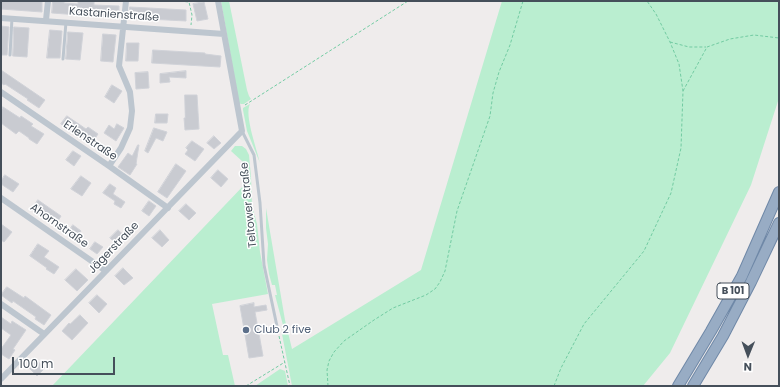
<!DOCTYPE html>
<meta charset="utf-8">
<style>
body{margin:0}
#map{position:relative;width:780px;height:387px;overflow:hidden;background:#efecec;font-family:Poppins,sans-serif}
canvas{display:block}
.frame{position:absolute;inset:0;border:2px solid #454f5a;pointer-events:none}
.north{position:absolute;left:728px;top:335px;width:40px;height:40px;-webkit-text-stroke:3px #fff;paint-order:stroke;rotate:181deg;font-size:11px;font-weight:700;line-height:16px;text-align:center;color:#454f5a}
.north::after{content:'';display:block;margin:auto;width:14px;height:18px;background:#454f5a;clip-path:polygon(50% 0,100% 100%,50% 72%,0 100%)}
.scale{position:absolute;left:12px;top:357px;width:103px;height:18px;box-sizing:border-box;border:2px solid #454f5a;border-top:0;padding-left:5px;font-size:12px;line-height:14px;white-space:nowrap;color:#454f5a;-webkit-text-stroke:3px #fff;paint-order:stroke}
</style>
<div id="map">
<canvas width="780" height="387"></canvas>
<div class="frame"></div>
<div class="north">N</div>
<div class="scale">100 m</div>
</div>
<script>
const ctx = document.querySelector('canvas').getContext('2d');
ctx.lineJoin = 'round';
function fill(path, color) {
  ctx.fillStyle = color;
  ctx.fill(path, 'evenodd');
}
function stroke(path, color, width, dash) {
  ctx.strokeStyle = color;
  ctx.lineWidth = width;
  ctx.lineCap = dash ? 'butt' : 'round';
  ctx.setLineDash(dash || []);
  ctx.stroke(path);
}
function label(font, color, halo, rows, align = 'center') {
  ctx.font = font + ' Poppins,sans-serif';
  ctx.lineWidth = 3;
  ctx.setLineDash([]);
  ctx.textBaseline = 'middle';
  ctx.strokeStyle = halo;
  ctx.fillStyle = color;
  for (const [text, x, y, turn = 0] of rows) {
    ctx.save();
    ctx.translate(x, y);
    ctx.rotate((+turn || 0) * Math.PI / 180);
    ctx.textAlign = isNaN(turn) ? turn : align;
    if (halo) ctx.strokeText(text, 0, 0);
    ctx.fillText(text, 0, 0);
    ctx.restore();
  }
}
fill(new Path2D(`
 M221 1H229L247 90 249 96 251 99 244 104H241L239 103Z
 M502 1H779V98L751 185 670 353 643 386H292L282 334 284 329 275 295H277L275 285H272L269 274 267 260 268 244 266 228V208L285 320 292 349 421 270Z
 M250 104C244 115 257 149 260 163L247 131 243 110V108Z
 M235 146H242L246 149 249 155 251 177 252 206 257 224 260 252 268 294 212 304 223 355H228L235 386H52L246 183 243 162 231 151Z
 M280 369 285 371 288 386H255Z`), '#baeed0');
const building = new Path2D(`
 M1 1H42V12L1 9Z
 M53 1 64 2V3L78 4V1L94 2V5L119 6V17L93 16V13H79V15L52 13Z
 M204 2 208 19 197 21 193 4Z
 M130 7 186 10V21L129 18Z
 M1 26 9 27 7 55H1Z
 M14 27 29 28 27 57 13 56Z
 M50 30 62 31 60 58H47Z
 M68 32 83 33 80 60 66 59Z
 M103 34 116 35 113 62 101 61Z
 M127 43H139L138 61H126Z
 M153 50 205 53V54L221 56 220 67 152 63Z
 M1 70 45 100 39 108 27 100 28 99 5 84 4 85 1 83Z
 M186 71V78L169 77 170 82 160 83V74Z
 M148 72 149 88 136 89 135 73Z
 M112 85 122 91 114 103 105 97Z
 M185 95H197L199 129 185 130 184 118H185Z
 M3 107 20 118 21 116 33 124 31 126 44 134 37 144 29 139V138L19 131 16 134 1 123V111Z
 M156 114H168L167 123H155Z
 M67 116 86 129 88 127 98 134 92 143 74 131 73 133 61 124Z
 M117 124 124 128 116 141 104 133 109 125 114 129Z
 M154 128 167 132 163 141 156 138 148 153 145 151Z
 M214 136 221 143 214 149 207 143Z
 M192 141 204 149 195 161 185 154 188 150 186 148Z
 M138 145H139L136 164H137L130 175 118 167 128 153 132 156Z
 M73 151 81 156 74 166 66 160Z
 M176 164 186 171 167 198 158 192Z
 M218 170 228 179 221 187 211 178Z
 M5 175 19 184 13 192 1 184V181Z
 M81 176 91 183 82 196 71 189Z
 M110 184 116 188 113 194 125 202 121 208 114 204 115 201 103 193Z
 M38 200 61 216 58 221 44 213 42 216 32 210Z
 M149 201 156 206 149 216 142 211Z
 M186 204 196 213 189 220 179 211Z
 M1 224 12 232 4 242 1 240Z
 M73 225 81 231 75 240 67 234Z
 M118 230 127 238 119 246 110 238Z
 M160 230 169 240 162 247 152 238Z
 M95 242 103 247 97 254 90 249Z
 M38 244 49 251 44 257 59 267 54 274 46 269 47 268 30 256Z
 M123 268 133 278 124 285 115 276Z
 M76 269 88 280 77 291 65 280Z
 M7 287 24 298 25 296 51 315 44 325 35 319 36 317 13 301 12 303 1 295Z
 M97 295 107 304 99 313 89 303Z
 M254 303V307L266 305 267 310 255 312 263 356 249 358 240 306Z
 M80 315 88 323 72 340 62 331 69 323 70 324Z
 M1 317 11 324 12 321 26 330 13 349 15 350 9 359 1 354V349L11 335 1 328Z
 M34 358 45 368 37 376 27 366Z`);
fill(building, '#c9cbd1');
stroke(building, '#d0d2d8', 1);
const trunk = new Path2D(`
 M678 386 711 331 742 276 779 192
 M693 386 723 336 751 282 779 223`);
stroke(trunk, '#6f88a7', 12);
stroke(new Path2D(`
 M180 1 189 2 192 15 191 25
 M670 42 689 47H706
 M683 91 707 47 730 39 754 35 779 38
 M245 105 408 1
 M279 336 290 386
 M246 386 285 362
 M328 386 327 370 329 361 334 352 344 341 374 320 393 308 426 295 435 289 440 282 445 271 457 211 490 116 493 93 499 72 510 45 523 1
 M554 386 561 368 584 324 644 251 671 193 681 148 683 91 679 64 670 42 656 14 647 1`), '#72cba2', 1, [3, 2]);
stroke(new Path2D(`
 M10 55 12 18
 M63 59 66 22
 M242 131 254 155 260 203 264 265 278 331`), '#bdc6cf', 3);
stroke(new Path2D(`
 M1 18 224 34
 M46 20 48 1
 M1 92 109 166 168 208
 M109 166 121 148 130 128 132 111 130 92 119 66 126 1
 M1 198 106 271
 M1 304 44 334
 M1 379 242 131 218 1`), '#bdc6cf', 6);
stroke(trunk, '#98acc4', 10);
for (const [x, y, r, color] of [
 [246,330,4,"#5c6f8a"]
]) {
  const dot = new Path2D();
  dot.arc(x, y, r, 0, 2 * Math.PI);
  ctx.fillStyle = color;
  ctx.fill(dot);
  stroke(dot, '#fff', 1.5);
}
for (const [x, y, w] of [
 [733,291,32]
]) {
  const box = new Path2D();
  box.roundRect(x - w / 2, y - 8, w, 16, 3);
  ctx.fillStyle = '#fff';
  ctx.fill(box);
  stroke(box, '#454f5a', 1);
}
label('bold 10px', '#454f5a', null, [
 ["B 101",733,291]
]);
label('11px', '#454f5a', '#fff', [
 ["Kastanienstraße",114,15,4],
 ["Erlenstraße",90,141,34],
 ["Teltower Straße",249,205,-96],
 ["Ahornstraße",59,226,35],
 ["Jägerstraße",114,248,-46]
]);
label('11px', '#4e5e75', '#fff', [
 ["Club 2 five",254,330]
], 'left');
</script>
